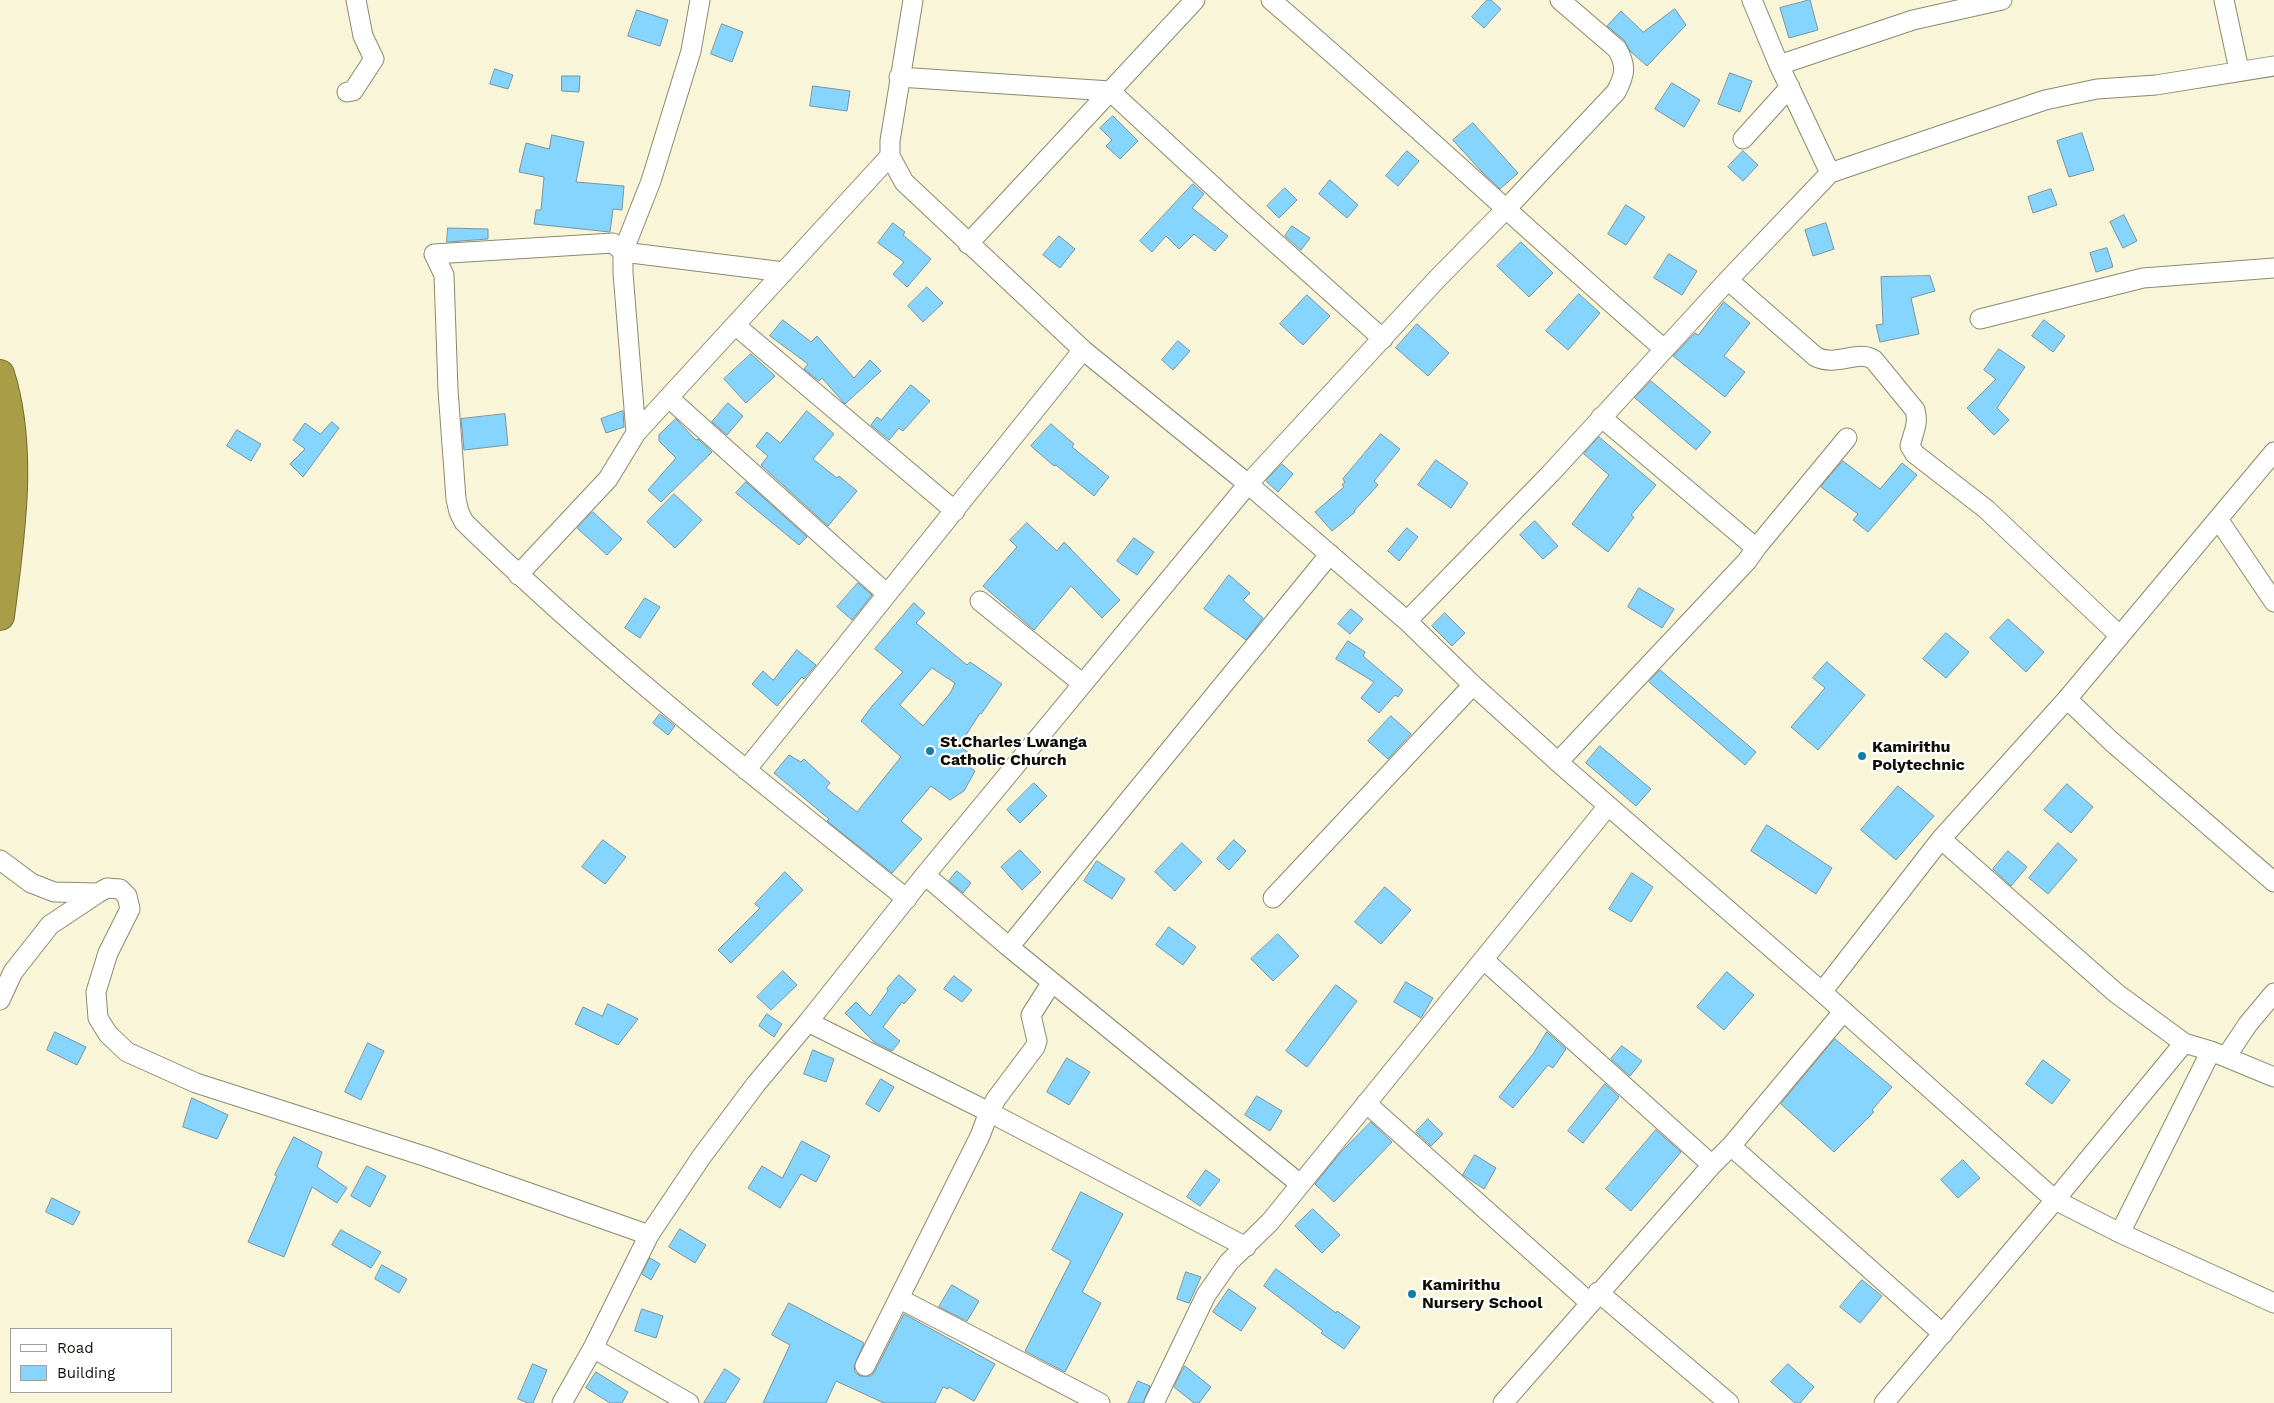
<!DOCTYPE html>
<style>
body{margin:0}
#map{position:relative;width:2274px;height:1403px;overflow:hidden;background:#f8f5d9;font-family:"Work Sans",sans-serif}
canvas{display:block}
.legend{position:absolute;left:10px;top:1328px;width:162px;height:65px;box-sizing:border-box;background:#fff;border:1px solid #9f9f9b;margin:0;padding:6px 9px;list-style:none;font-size:15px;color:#100f06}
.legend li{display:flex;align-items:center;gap:10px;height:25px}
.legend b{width:25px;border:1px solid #9f9f9b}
</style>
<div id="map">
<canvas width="2274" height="1403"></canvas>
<ul class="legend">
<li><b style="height:6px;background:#fff"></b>Road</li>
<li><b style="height:14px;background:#85d5fe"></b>Building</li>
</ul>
</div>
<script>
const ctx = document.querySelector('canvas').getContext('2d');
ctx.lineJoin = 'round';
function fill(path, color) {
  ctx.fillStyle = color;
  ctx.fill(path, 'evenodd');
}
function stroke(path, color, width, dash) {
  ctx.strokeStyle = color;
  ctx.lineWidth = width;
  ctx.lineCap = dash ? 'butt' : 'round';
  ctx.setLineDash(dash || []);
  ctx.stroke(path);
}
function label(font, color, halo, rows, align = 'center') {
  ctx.font = font + ' "Work Sans",sans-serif';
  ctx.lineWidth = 4.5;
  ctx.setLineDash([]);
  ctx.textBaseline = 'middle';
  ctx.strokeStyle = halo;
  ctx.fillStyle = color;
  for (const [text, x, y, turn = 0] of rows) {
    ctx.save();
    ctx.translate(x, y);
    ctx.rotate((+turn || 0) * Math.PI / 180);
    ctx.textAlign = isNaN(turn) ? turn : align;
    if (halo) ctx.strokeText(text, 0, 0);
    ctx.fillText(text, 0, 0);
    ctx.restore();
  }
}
const building = new Path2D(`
 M1487 0H1491L1501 9 1484 28 1472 17Z
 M1810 0 1818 30 1789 38 1780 8Z
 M1675 9 1686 25 1647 66 1630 51 1624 40 1607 26 1621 11 1643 32Z
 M637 10 668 20 660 46 628 36Z
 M722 24 743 32 732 62 711 54Z
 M495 69 513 75 508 89 490 84Z
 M1730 73 1752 81 1740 112 1718 104Z
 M562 76H580L579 92 562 91Z
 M1672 83 1700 100 1684 127 1655 109Z
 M813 86 850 91 847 111 810 106Z
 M1113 116 1138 141 1120 159 1106 146 1112 140 1100 128Z
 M1473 123 1518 173 1500 189 1481 171 1453 140Z
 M2082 133 2094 170 2069 177 2057 141Z
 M552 135 584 142 576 182 624 186 622 210 613 209 610 232 534 224 536 210H541L544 177 519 172 526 143 549 149Z
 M1407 151 1419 161 1398 186 1386 176Z
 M1743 151 1758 165 1743 181 1728 167Z
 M1330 180 1358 205 1347 218 1319 194Z
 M1193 184 1204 194 1192 208 1228 236 1215 251 1194 234 1179 249 1166 236 1152 252 1140 241Z
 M1285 188 1297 200 1279 218 1267 206Z
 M2051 189 2057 205 2033 213 2028 197Z
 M1626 205 1645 217 1626 245 1608 234Z
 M2124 215 2137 241 2123 248 2110 222Z
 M893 223 905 232 903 235 931 259 907 287 893 274 904 262 878 243Z
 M1826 223 1834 249 1813 256 1805 230Z
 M1292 226 1310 238 1301 250 1285 236Z
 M448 228 488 229V239L447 242Z
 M1059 236 1075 249 1060 268 1043 255Z
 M1521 242 1553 273 1529 297 1497 266Z
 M2107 248 2113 267 2096 272 2090 253Z
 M1669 254 1697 271 1682 295 1654 278Z
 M1930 276 1935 291 1911 298 1919 334 1880 342 1876 325 1883 324 1881 277Z
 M927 287 943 303 923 322 908 306Z
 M1579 294 1600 313 1568 350 1546 331Z
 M1307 295 1330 316 1303 345 1280 324Z
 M1724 302 1750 323 1724 356 1745 372 1725 397 1673 356 1695 333 1698 335Z
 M783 320 811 342 817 336 854 378 870 360 881 371 845 404 822 378 819 381 804 369 808 364 770 336Z
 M2044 320 2065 336 2053 352 2032 336Z
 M1417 324 1449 353 1428 376 1396 348Z
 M1178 341 1190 351 1173 370 1162 360Z
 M1999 349 2025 367 1997 408 2009 420 1994 435 1967 408 1996 379 1984 370Z
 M751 354 775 376 746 403 724 379Z
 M1651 381 1711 432 1696 450 1635 398Z
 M911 385 930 401 903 431 899 428 889 440 871 425 877 417 881 420Z
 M728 403 743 416 727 435 712 422Z
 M623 411 624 427 606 433 601 419Z
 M807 411 834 434 813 459 837 478 839 476 857 491 828 526 761 465 768 456 756 446 767 432 780 443Z
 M505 414 508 445 464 450 461 419Z
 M676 419 696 440 698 439 712 452 661 502 648 490 676 458 659 441V435Z
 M332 422 339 428 303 477 290 464 305 449 293 440 305 423 320 434Z
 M1051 424 1074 444 1072 447 1109 477 1094 496 1056 465 1054 466 1031 446Z
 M237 430 261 444 251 461 227 446Z
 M1381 434 1400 449 1374 481 1378 485 1354 511 1355 512 1332 531 1315 512 1344 487 1342 485 1345 482 1343 479Z
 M1599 437 1656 485 1631 515 1634 517 1608 552 1572 524 1609 475 1584 454Z
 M1436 460 1468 483 1451 508 1418 485Z
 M1843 461 1880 489 1902 463 1917 475 1868 532 1853 520 1858 514 1821 487Z
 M1282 464 1293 474 1278 492 1266 481Z
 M746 482 807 537 799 545 736 493Z
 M674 494 702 520 675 548 647 522Z
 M593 512 622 539 607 555 577 528Z
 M1535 521 1558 546 1543 559 1520 535Z
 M1027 523 1057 551 1064 542 1120 600 1102 618 1071 586 1034 630 983 586 1017 547 1010 540Z
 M1407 528 1418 537 1399 561 1388 551Z
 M1134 538 1154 552 1137 575 1117 561Z
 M1229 575 1250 593 1243 600 1263 618 1246 640 1204 609Z
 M858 583 872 595 852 620 837 607Z
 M1639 588 1674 609 1662 628 1628 607Z
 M645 598 660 607 640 638 625 628Z
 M914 603 925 613 916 623 967 665 970 662 1002 684 981 714 980 713 959 746 972 755 966 764 975 771 964 791 950 800 931 786 901 821 922 839 892 873 827 821 829 819 774 773 789 755 801 762 804 759 830 783 826 788 857 812 901 757 861 721 872 706 903 672 875 649ZM932 668 955 683 951 692 923 726 900 705Z
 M1351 609 1363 619 1350 634 1338 624Z
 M1445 613 1465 633 1452 646 1432 626Z
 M2008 619 2044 652 2026 672 1990 638Z
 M1946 633 1969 652 1946 678 1923 659Z
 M1348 641 1365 652 1363 656 1403 690 1398 697 1395 695 1379 713 1361 698 1374 682 1336 659Z
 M797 650 816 665 804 679 802 677 777 706 752 684 763 671 773 680Z
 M1827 662 1865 695 1818 750 1791 727 1825 688 1813 678Z
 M1660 670 1756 752 1745 765 1649 682Z
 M660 714 675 726 668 735 653 723Z
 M1391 716 1411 734 1388 759 1368 741Z
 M1600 746 1651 789 1636 806 1586 763Z
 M1034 783 1047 796 1020 823 1007 810Z
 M2067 784 2093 807 2071 833 2044 810Z
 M1898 786 1934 816 1896 860 1861 830Z
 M1767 825 1832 868 1816 894 1751 851Z
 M603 840 626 857 605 884 582 867Z
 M1234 840 1246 851 1229 870 1217 859Z
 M1182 843 1202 862 1175 891 1155 872Z
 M2058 843 2077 860 2048 894 2029 878Z
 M1020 850 1041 872 1022 890 1001 867Z
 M2008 851 2027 867 2011 886 1993 869Z
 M1097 861 1125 879 1112 899 1084 881Z
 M957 871 971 883 963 893 949 881Z
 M785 872 803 890 731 963 718 950 760 908 755 904Z
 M1632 873 1653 887 1631 922 1609 909Z
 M1385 887 1411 910 1381 944 1355 922Z
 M1169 927 1196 947 1183 965 1156 945Z
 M1278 934 1299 956 1273 981 1251 959Z
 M783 971 797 985 771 1010 757 997Z
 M1727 972 1754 995 1724 1030 1697 1007Z
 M899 975 916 990 904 1004 902 1002 883 1027 900 1041 892 1051 874 1042 845 1013 856 1002 870 1016 888 991 887 989Z
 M954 976 972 990 962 1002 944 989Z
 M1406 982 1433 998 1421 1018 1394 1002Z
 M1336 985 1357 1001 1307 1067 1286 1051Z
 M608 1004 638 1019 618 1045 575 1024 583 1007 602 1016Z
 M767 1014 782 1024 774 1037 759 1026Z
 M55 1032 86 1047 77 1065 47 1050Z
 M1547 1032 1566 1049 1553 1068 1548 1065 1513 1108 1499 1097 1533 1054Z
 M1835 1039 1892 1087 1872 1110 1874 1112 1834 1152 1781 1104Z
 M368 1043 384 1051 361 1100 345 1092Z
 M1622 1046 1642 1061 1630 1076 1611 1059Z
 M813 1050 834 1059 826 1082 804 1074Z
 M1067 1058 1090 1072 1069 1105 1047 1092Z
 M2043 1060 2070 1080 2052 1104 2026 1084Z
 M881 1079 894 1087 879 1112 866 1104Z
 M1605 1084 1619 1097 1583 1143 1568 1131Z
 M1257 1096 1282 1111 1270 1131 1245 1115Z
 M192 1098 228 1115 217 1139 183 1127Z
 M1428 1119 1443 1134 1431 1146 1416 1132Z
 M1371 1122 1392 1142 1334 1202 1315 1184 1340 1153Z
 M1656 1130 1681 1152 1631 1211 1606 1189Z
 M294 1137 322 1152 317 1167 347 1188 337 1203 312 1187 284 1257 248 1242 277 1176 275 1175Z
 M802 1141 830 1156 816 1182 801 1174 780 1208 748 1188 762 1166 782 1178Z
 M1475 1155 1496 1168 1484 1189 1463 1175Z
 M1963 1160 1980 1178 1958 1198 1941 1180Z
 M367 1166 386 1176 370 1207 351 1196Z
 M1206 1170 1220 1180 1200 1206 1187 1197Z
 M1081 1192 1123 1214 1082 1292 1101 1303 1065 1372 1025 1351 1071 1261 1052 1250Z
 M52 1198 80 1212 73 1225 46 1212Z
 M1313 1209 1340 1235 1322 1253 1295 1226Z
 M680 1229 706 1245 695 1263 669 1247Z
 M341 1230 381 1252 371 1268 332 1245Z
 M650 1258 660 1264 651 1280 642 1274Z
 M382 1265 407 1279 399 1293 375 1279Z
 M1276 1269 1336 1313 1337 1311 1360 1327 1344 1349 1321 1333 1323 1331 1264 1286Z
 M1186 1272 1201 1277 1189 1303 1177 1299Z
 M1862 1280 1882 1296 1860 1323 1840 1307Z
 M952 1285 979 1301 967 1321 939 1307Z
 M1229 1289 1256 1308 1241 1331 1213 1312Z
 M789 1303 864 1343 854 1366 855 1372 860 1376H871L875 1371 904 1314 995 1364 974 1401 949 1387 948 1389 943 1387 935 1403H884L836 1381 826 1403H763L790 1345 772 1335Z
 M642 1309 663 1316 656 1338 635 1331Z
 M533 1364 547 1370 533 1403H528L518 1399Z
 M1788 1364 1814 1387 1800 1403H1795L1771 1382Z
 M1185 1366 1211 1387 1199 1403H1194L1174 1387Z
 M725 1369 740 1379 725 1403H704Z
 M596 1372 628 1392 622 1403H610L586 1388Z
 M1138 1381 1150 1386 1143 1403H1128Z`);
fill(building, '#85d5fe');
stroke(building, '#7993a1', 1);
const minor = new Path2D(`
 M913 0 890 141V156L904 182 1083 350 1248 484 1407 621 1473 685 1558 762 1822 992 2055 1200 2120 1233 2274 1303
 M1271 0C1404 114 1531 234 1664 349
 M1752 0 1779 65 1830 173
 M2224 0 2239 70
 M1779 65 1913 20 2002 0
 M899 77 1110 91 1241 212 1383 339
 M347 92 353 91 374 59 363 36 356 0
 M1743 139 1790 87
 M968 244 1195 0
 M784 272 623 252 613 243 434 254 444 275 448 390 456 499 459 512 464 522C603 658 756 778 907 899
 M1728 280 1816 357C1837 367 1859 349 1874 360L1915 410C1919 424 1913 433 1910 446L1915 454 1986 509 2120 636
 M1980 319 2143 278 2274 268
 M735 325 955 511
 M669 398 887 594
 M636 433 623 273V252L651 181 691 51 700 0
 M2218 519 2274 602
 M1756 548 1847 438
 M518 575 608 479 636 433 890 156
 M980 601 1083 684
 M1407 621 1551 473 1728 280 1830 173 2045 100 2097 89 2156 85 2274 66
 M2067 699 2111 741 2274 882
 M1558 762 1747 561 1756 548 1601 417
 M746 770 1083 350
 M1941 839 2116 993 2184 1043 2211 1051 2274 1077
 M0 860 31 883 54 892 98 893 107 888 120 889 127 896 130 909 108 953 96 992 98 1018 108 1034 127 1052 196 1083 427 1157 649 1235
 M925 875 1009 947 1300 1184
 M1273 898 1473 685
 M1009 947 1330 554
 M1484 960 1712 1165
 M1822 992 1941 839 2067 699 2274 452
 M0 1000 13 972 50 925 98 893
 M808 1022 989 1112 1246 1247
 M2226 1057 2248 1024 2274 993
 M1366 1103 1589 1302
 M1731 1146 1943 1334
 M2120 1233 2211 1051
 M1598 1292 1729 1403
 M900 1299 1100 1403
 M593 1348 689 1403
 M865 1366 980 1136 989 1112 996 1099 1035 1047 1037 1041 1031 1015 1052 982
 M562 1403 593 1348 649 1235 702 1156 756 1084 808 1022 925 875 1248 484 1437 279 1507 208 1616 92C1625 75 1627 66 1617 49L1560 0
 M1154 1403 1206 1295 1229 1262 1270 1222 1608 806
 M1503 1403 1712 1165 1731 1146 1843 1012
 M1884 1403 2055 1200 2184 1043`);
const highway = new Path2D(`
 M0 374C24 449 10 539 0 616`);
stroke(minor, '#8c8970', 21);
stroke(highway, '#736c30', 30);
stroke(minor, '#fff', 19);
stroke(highway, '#a99e47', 28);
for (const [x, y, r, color] of [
 [930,751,5,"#147da7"],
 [1862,756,5,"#147da7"],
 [1412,1294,5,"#147da7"]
]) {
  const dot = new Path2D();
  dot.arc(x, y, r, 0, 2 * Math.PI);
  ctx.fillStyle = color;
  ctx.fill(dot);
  stroke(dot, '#fff', 2);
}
label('bold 16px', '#100f06', '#fff', [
 ["St.Charles Lwanga",940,742],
 ["Catholic Church",940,760],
 ["Kamirithu",1872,747],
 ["Polytechnic",1872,765],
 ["Kamirithu",1422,1285],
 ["Nursery School",1422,1303]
], 'left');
</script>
